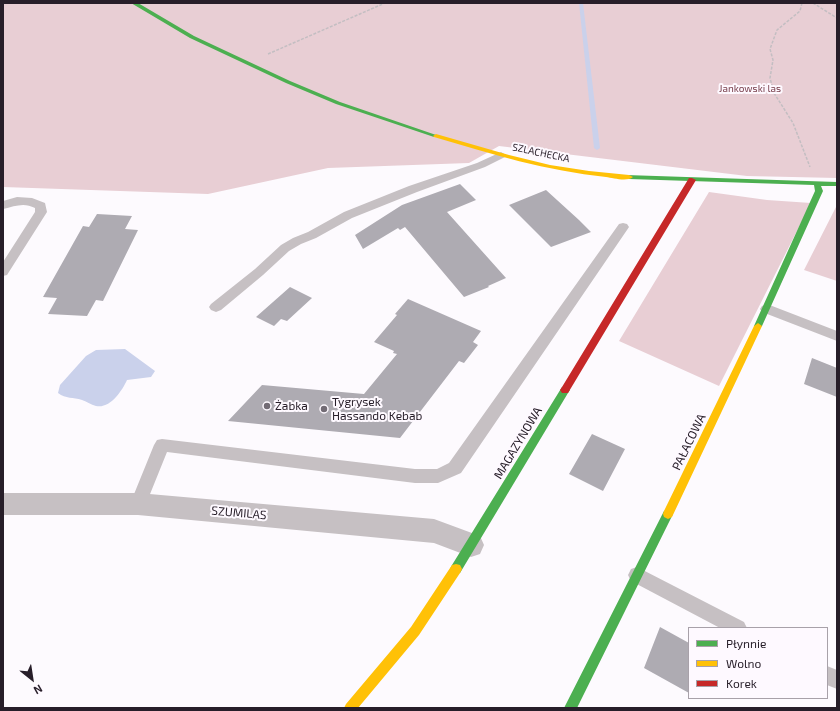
<!DOCTYPE html>
<meta charset="utf-8">
<style>
body{margin:0}
#map{position:relative;width:840px;height:711px;overflow:hidden;background:#fdfafe;font-family:"Exo 2",sans-serif}
canvas{display:block}
.frame{position:absolute;inset:0;border:4px solid #271e29;pointer-events:none}
.legend{position:absolute;left:688px;top:627px;width:140px;height:72px;box-sizing:border-box;background:#fef9ff;border:1px solid #a8a1a9;margin:0;padding:5px 7px;list-style:none;font-size:12px;color:#271e29}
.legend li{display:flex;align-items:center;gap:8px;height:20px}
.legend b{width:20px;border:1px solid #a8a1a9}
.north{position:absolute;left:12px;top:659px;width:40px;height:40px;-webkit-text-stroke:3px #fef9ff;paint-order:stroke;rotate:150deg;font-size:11px;font-weight:700;line-height:16px;text-align:center;color:#271e29}
.north::after{content:'';display:block;margin:auto;width:14px;height:18px;background:#271e29;clip-path:polygon(50% 0,100% 100%,50% 72%,0 100%)}
</style>
<div id="map">
<canvas width="840" height="711"></canvas>
<div class="frame"></div>
<ul class="legend">
<li><b style="height:5px;background:#4caf50"></b>Płynnie</li>
<li><b style="height:5px;background:#ffc107"></b>Wolno</li>
<li><b style="height:5px;background:#c62828"></b>Korek</li>
</ul>
<div class="north">N</div>
</div>
<script>
const ctx = document.querySelector('canvas').getContext('2d');
ctx.lineJoin = 'round';
function fill(path, color) {
  ctx.fillStyle = color;
  ctx.fill(path, 'evenodd');
}
function stroke(path, color, width, dash) {
  ctx.strokeStyle = color;
  ctx.lineWidth = width;
  ctx.lineCap = dash ? 'butt' : 'round';
  ctx.setLineDash(dash || []);
  ctx.stroke(path);
}
function label(font, color, halo, rows, align = 'center') {
  ctx.font = font + ' "Exo 2",sans-serif';
  ctx.lineWidth = 4;
  ctx.setLineDash([]);
  ctx.textBaseline = 'middle';
  ctx.strokeStyle = halo;
  ctx.fillStyle = color;
  for (const [text, x, y, turn = 0] of rows) {
    ctx.save();
    ctx.translate(x, y);
    ctx.rotate((+turn || 0) * Math.PI / 180);
    ctx.textAlign = isNaN(turn) ? turn : align;
    if (halo) ctx.strokeText(text, 0, 0);
    ctx.fillText(text, 0, 0);
    ctx.restore();
  }
}
fill(new Path2D(`
 M3 3H837V178L747 176 499 146 469 163 328 168 208 194 3 187Z
 M709 192 767 200 811 203 719 386 619 341Z
 M836 207H837V281L804 270Z`), '#e8ced4');
fill(new Path2D(`
 M125 349 155 371 151 377 127 380C122 391 110 409 96 406 91 405 86 401 82 400 73 397 66 399 58 393L60 385 86 356 96 350Z`), '#cad1eb');
fill(new Path2D(`
 M579 3H583L600 148 597 150 594 148Z`), '#cad1eb');
fill(new Path2D(`
 M460 184 476 200 447 212 506 278 488 286 489 287 464 297 405 227 400 230 398 228 363 249 355 235 402 205Z
 M546 190 579 220 591 232 551 247 509 205Z
 M97 214 132 216 125 229 138 230 103 301 96 300 87 316 48 314 57 298 43 297 83 226 89 227Z
 M290 287 312 298 287 321 281 319 274 326 256 317Z
 M408 299 481 331 473 342 478 345 464 363 459 361 400 438 228 421 262 385 364 394 397 354 393 353 394 351 374 342 397 315 395 314Z
 M812 358 837 368V397L804 384Z
 M592 434 625 449 603 491 569 474Z
 M660 627 689 643V693L644 668Z`), '#aeabb2');
stroke(new Path2D(`
 M802 3 800 11 777 30 770 49 773 60 770 78 774 93 793 123 810 167
 M813 3 837 18
 M268 54 385 3`), '#c3bec2', 1.5, [3, 1.5]);
fill(new Path2D(`
 M501 152 506 155 505 157 485 167 417 192 352 218 316 238 301 244 289 251 263 275 221 310 216 312 211 310 209 307 211 304 255 269 281 245 293 238 308 232 344 212 409 186 477 163Z
 M17 197 32 198 45 203 47 212 7 275 3 276V262L35 212V208C24 202 15 206 3 209V201Z
 M623 223 627 224 629 227 627 230 461 473 438 483H415L167 452 144 509 138 511 132 509 130 504 154 445 157 440 162 439 415 469H437L449 463 619 224Z
 M767 304 837 331V341L762 312 760 309 762 306Z
 M637 567 744 622 747 628H720L631 581 628 575 631 569Z
 M827 666 837 670V689L827 685Z`), '#c6c0c3');
fill(new Path2D(`
 M3 493H138L434 519 480 536 484 545 480 554 471 557 434 543 138 515H3Z`), '#c6c0c3');
fill(new Path2D(`
 M131 3H138L194 36 290 81 340 102 439 136 438 137H434L336 104 286 83 190 38Z
 M626 175 837 182V186H821L823 191 762 326 758 329 754 326 815 191 814 185 629 179 625 177Z
 M565 386 568 387 570 390 568 393 460 573 456 574 452 573 450 569 452 565 562 387Z
 M668 509 672 511 673 514 577 708H564L664 511Z`), '#4caf50');
fill(new Path2D(`
 M436 134 509 155 550 165 589 171 629 175 633 177C627 182 613 178 606 177 547 171 491 154 434 137L433 136Z
 M758 323 762 326 672 517 668 519 664 517 663 514 664 511 754 326Z
 M456 564 460 565 462 569 460 573 419 635 358 708H344L346 704 411 627 452 565Z`), '#ffc107');
fill(new Path2D(`
 M689 178H692L696 180 568 393H562L560 390 562 387Z`), '#c62828');
for (const [x, y, r, color] of [
 [267,406,4,"#726b74"],
 [324,409,4,"#726b74"]
]) {
  const dot = new Path2D();
  dot.arc(x, y, r, 0, 2 * Math.PI);
  ctx.fillStyle = color;
  ctx.fill(dot);
  stroke(dot, '#fef9ff', 1.5);
}
label('10px', '#763c49', '#fef9ff', [
 ["Jankowski las",750,89]
]);
label('10px', '#271e29', '#fef9ff', [
 ["SZLACHECKA",541,153,12]
]);
label('12px', '#271e29', '#fef9ff', [
 ["Tygrysek",332,402],
 ["Hassando Kebab",332,416],
 ["Żabka",275,406]
], 'left');
label('12px', '#271e29', '#fef9ff', [
 ["PAŁACOWA",689,442,-64],
 ["MAGAZYNOWA",518,443,-59],
 ["SZUMILAS",239,513,5]
]);
</script>
